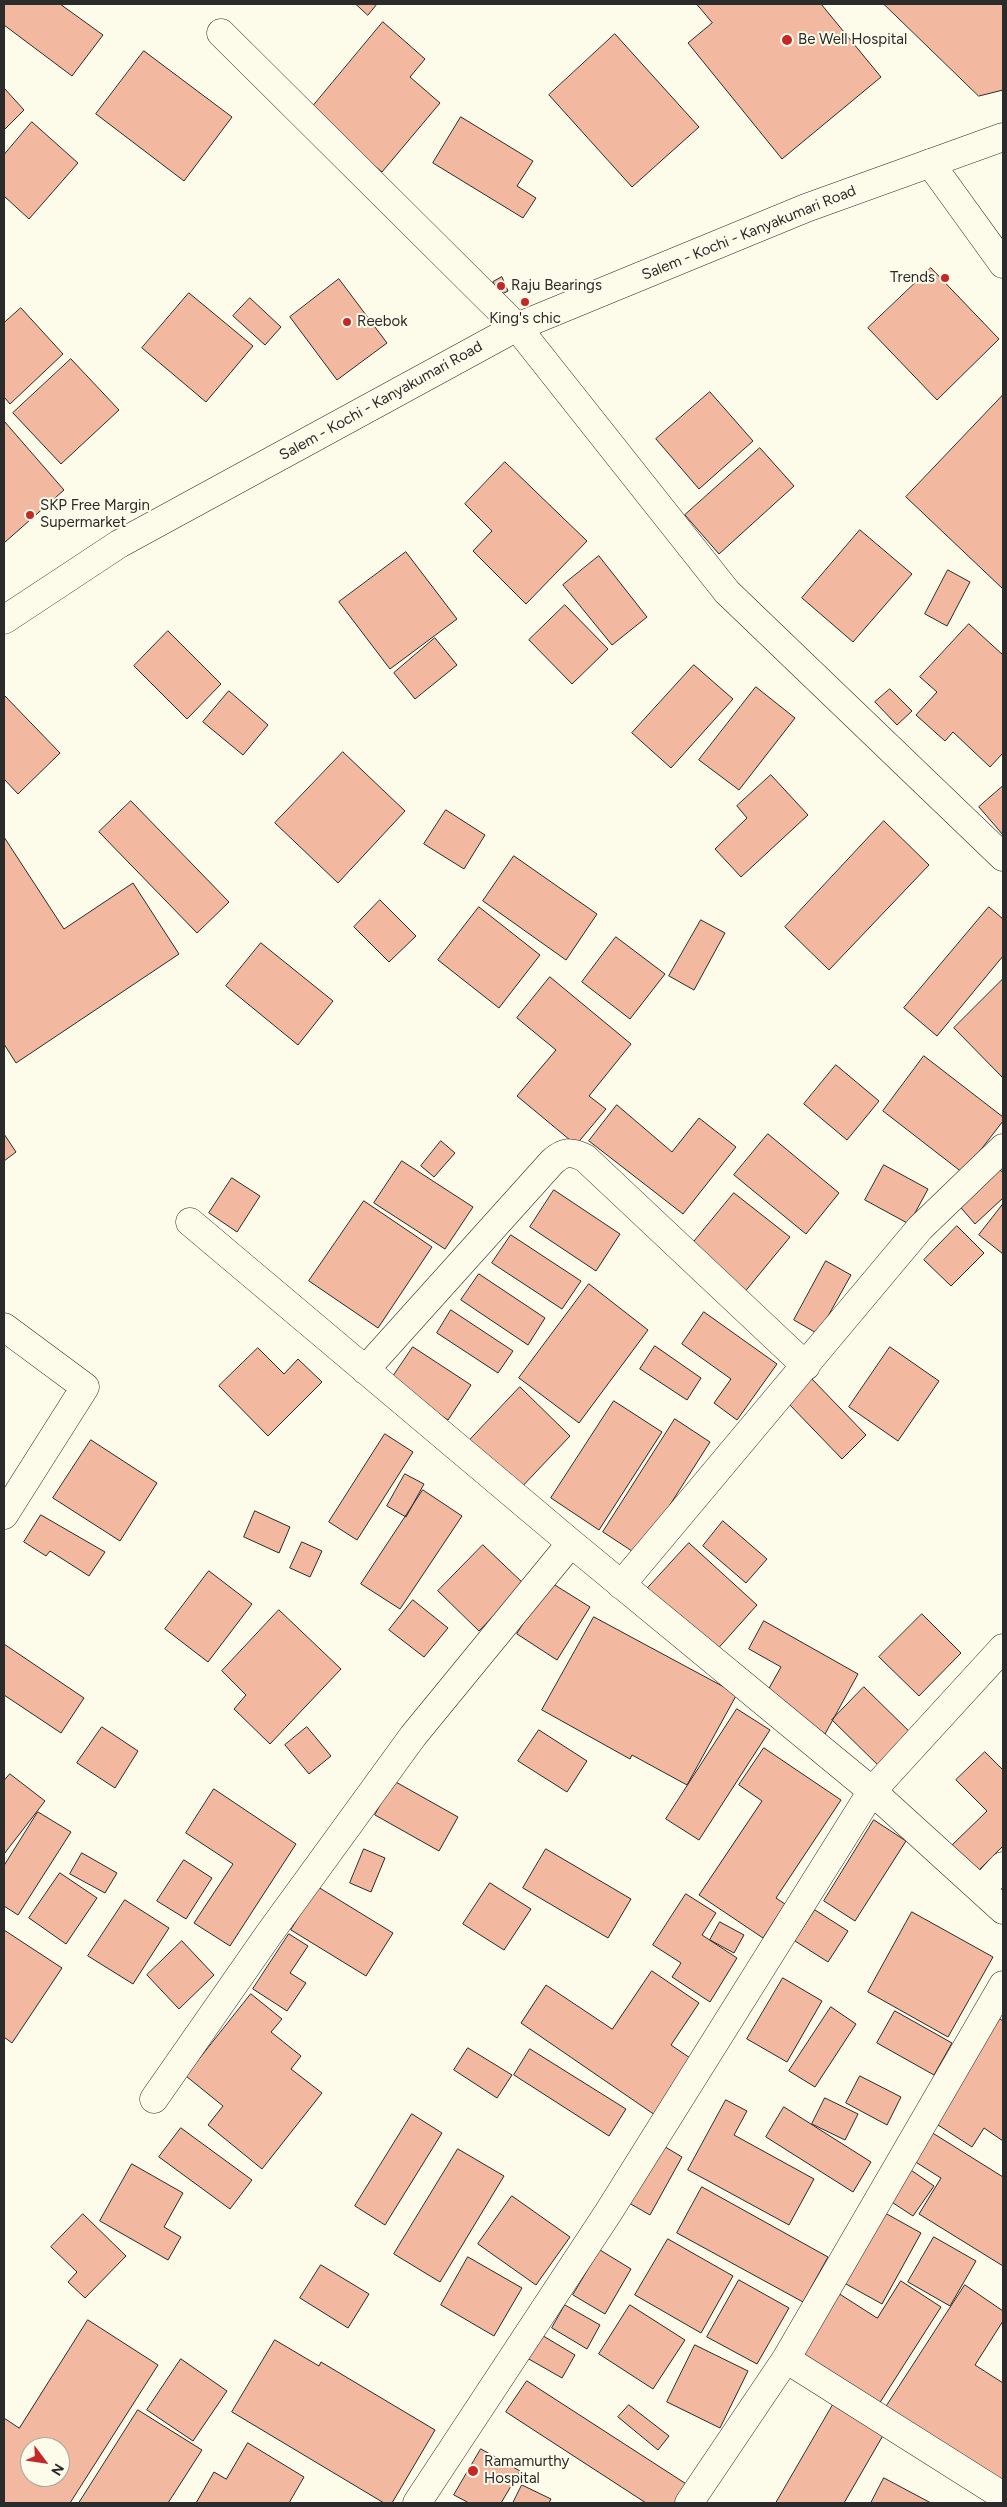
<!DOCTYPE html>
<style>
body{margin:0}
#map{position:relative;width:1007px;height:2507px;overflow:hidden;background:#fdfbea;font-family:Figtree,sans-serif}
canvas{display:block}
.frame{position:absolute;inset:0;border:5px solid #2b2b2b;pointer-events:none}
.north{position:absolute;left:20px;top:2437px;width:50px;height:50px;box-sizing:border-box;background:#fdfbea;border:1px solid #a9a89e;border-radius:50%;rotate:121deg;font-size:14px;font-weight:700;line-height:20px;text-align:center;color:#2b2b2b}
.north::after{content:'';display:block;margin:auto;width:18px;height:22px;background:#c62828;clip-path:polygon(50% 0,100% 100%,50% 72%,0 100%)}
</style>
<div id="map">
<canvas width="1007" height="2507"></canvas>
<div class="frame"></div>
<div class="north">N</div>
</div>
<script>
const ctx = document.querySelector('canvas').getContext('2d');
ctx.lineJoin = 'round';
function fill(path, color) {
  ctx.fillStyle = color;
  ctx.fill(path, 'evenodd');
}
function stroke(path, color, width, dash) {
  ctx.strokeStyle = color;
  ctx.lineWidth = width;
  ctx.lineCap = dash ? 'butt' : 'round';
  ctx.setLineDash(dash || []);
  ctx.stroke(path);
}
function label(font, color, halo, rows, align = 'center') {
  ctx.font = font + ' Figtree,sans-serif';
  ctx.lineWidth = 4;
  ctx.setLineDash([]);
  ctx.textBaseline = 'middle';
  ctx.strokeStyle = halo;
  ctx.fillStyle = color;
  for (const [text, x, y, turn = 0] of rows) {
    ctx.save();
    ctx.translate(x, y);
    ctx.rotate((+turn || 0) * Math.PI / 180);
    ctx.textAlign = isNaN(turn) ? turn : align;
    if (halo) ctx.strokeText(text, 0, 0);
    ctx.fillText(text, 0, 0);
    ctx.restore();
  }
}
const building = new Path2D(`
 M6 4H60L103 35 72 76 4 25V6Z
 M356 4H377L368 15Z
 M697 4H821L881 77 782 159 688 43 712 23Z
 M884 4H1003V90L979 96Z
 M383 22 425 59 410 77 440 103 382 172 309 111Z
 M615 34 699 127 632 187 549 95Z
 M144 51 232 117 184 181 96 114Z
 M4 88 24 110 4 130Z
 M461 117 533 161 517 186 536 198 523 218 433 163Z
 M32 122 78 163 29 219 4 196V155Z
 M931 268 999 339 937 400 868 328Z
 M502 277 508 291 500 295 493 282Z
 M339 279 387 343 337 380 290 317Z
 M189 293 253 346 206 402 142 348Z
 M250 298 281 327 265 345 233 316Z
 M21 308 63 354 10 404 4 397V323Z
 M71 359 119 410 61 464 13 413Z
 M710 392 753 441 699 489 656 439Z
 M1003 395V589L906 497Z
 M4 421 64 490 4 543Z
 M760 448 794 486 719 554 685 515Z
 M505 462 587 541 526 604 473 551 492 531 465 504Z
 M860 530 912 574 853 642 802 598Z
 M406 552 457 619 390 669 339 602Z
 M599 556 647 617 612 645 563 585Z
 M948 570 970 582 947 626 925 614Z
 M565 605 608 649 572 684 529 640Z
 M969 624 1003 655V753L990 767 953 732 945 741 916 715 937 692 920 677Z
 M168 631 221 684 187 719 134 666Z
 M435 638 457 665 415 699 394 673Z
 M694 665 733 699 671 768 632 733Z
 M756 687 795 718 739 790 699 760Z
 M890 689 912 711 897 725 875 702Z
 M229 691 268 725 243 755 203 722Z
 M4 695 60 753 18 794 4 779Z
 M343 752 405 811 338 883 275 823Z
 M771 775 808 815 741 877 715 849 747 818 737 806Z
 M1003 786V835L979 807Z
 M131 801 229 902 197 933 99 832Z
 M446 810 485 835 464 869 424 844Z
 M884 821 929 865 829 970 785 927Z
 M4 837 64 929 133 883 179 954 16 1063 4 1044Z
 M514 856 597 914 566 960 483 901Z
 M380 900 416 936 389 962 354 927Z
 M479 907 540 955 499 1008 438 960Z
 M989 907 1003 919V956L937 1036 904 1008Z
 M701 920 725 933 694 990 669 976Z
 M616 937 665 974 630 1019 582 982Z
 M261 943 333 1001 298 1045 226 986Z
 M550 977 631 1044 589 1096 606 1109 576 1145 517 1096 556 1050 517 1018Z
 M1003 979V1078L954 1028Z
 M924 1056 1003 1117V1121L963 1173 883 1111Z
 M836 1065 879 1101 847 1140 804 1104Z
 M617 1105 672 1152 699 1118 736 1147 683 1214 589 1141Z
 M4 1134 16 1152 4 1161Z
 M768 1134 839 1193 806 1234 734 1175Z
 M441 1141 455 1153 434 1177 421 1166Z
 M402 1161 473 1207 445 1249 374 1203Z
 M884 1165 928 1189 909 1224 865 1200Z
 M996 1165 1003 1173V1198L975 1224 956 1202Z
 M232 1178 260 1196 237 1232 209 1213Z
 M554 1190 620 1234 596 1271 530 1227Z
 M734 1193 790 1237 743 1294 688 1249Z
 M364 1201 432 1247 378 1328 309 1281Z
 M1003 1204V1254L979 1235Z
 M957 1226 984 1253 951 1286 924 1260Z
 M511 1235 581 1281 562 1309 492 1263Z
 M826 1261 851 1275 818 1334 794 1320Z
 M479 1274 545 1318 528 1345 461 1300Z
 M589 1284 648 1330 579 1423 519 1378Z
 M451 1310 513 1351 498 1373 437 1333Z
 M704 1312 777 1364 737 1420 714 1403 731 1379 682 1344Z
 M655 1346 701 1378 687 1400 640 1369Z
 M413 1347 471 1385 448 1420 390 1381Z
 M890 1347 939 1381 898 1441 849 1407Z
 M258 1348 284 1374 298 1359 322 1382 268 1436 219 1386Z
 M811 1378 866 1435 842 1459 787 1402Z
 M520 1387 570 1436 517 1492 467 1443Z
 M614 1401 662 1432 599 1530 551 1498Z
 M675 1419 710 1442 638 1555 603 1532Z
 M385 1434 413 1452 357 1540 329 1522Z
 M91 1440 157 1483 120 1541 53 1498Z
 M405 1474 424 1484 406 1517 387 1506Z
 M423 1490 462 1516 400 1609 361 1584Z
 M255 1511 290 1527 279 1553 244 1537Z
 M41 1515 105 1552 89 1576 50 1551 46 1556 24 1542Z
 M723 1521 767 1559 746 1583 703 1546Z
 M302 1542 322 1551 310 1577 290 1568Z
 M689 1543 757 1605 714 1653 646 1590Z
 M483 1545 524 1584 479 1631 438 1591Z
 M209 1571 252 1604 208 1662 165 1629Z
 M550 1582 590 1607 557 1660 517 1634Z
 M413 1600 448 1628 424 1657 389 1630Z
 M279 1610 341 1669 270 1744 234 1709 246 1695 222 1671Z
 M922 1614 961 1653 919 1696 879 1657Z
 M594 1617 737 1694 687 1785 632 1755 630 1759 542 1710Z
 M764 1621 858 1674 825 1734 763 1699 781 1667 749 1649Z
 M4 1644 84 1698 61 1733 4 1695Z
 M864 1687 914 1736 882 1769 832 1720Z
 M737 1709 770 1730 699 1840 666 1819Z
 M102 1727 138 1751 115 1788 77 1763Z
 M307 1727 331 1756 309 1774 285 1745Z
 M539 1730 587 1761 567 1792 518 1761Z
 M764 1748 841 1800 776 1898 785 1904 763 1938 699 1895 762 1801 739 1785Z
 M985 1752 1003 1770V1846L977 1872 951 1846 987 1811 956 1780Z
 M10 1774 45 1801 4 1854V1781Z
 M394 1781 458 1817 439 1851 375 1815Z
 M214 1789 296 1844 230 1946 194 1923 233 1864 186 1833Z
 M38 1812 71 1832 18 1915 4 1906V1866Z
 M874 1820 906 1841 855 1921 824 1901Z
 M364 1849 385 1858 371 1892 350 1883Z
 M546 1849 631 1899 608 1938 523 1888Z
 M82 1853 117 1873 105 1893 70 1874Z
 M184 1860 212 1878 186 1919 157 1901Z
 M60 1873 97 1898 66 1944 29 1918Z
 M490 1883 531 1909 504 1950 463 1924Z
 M318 1887 393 1933 366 1976 291 1930Z
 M686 1894 716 1913 702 1935 737 1958 710 2002 672 1977 681 1963 653 1945Z
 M125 1900 169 1928 133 1984 88 1956Z
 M815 1910 848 1931 828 1962 795 1941Z
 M912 1912 993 1957 948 2037 868 1992Z
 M720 1922 744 1935 734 1953 710 1940Z
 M4 1930 62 1968 12 2043 4 2037Z
 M289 1934 308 1946 290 1973 306 1983 287 2011 253 1989Z
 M182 1941 214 1975 179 2009 147 1975Z
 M652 1971 699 2003 671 2045 693 2060 655 2115 521 2023 546 1985 612 2029Z
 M783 1978 822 2001 787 2062 747 2039Z
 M251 1994 282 2019 271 2032 301 2056 291 2069 322 2093 262 2169 208 2125 223 2106 186 2076Z
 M831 2007 856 2024 815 2087 789 2071Z
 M895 2011 952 2043 934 2075 877 2043Z
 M1000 2019 1003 2021V2141L984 2128 972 2147 932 2121Z
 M468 2048 512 2075 497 2098 454 2070Z
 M530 2049 626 2109 609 2136 514 2075Z
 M860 2076 901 2097 887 2125 846 2103Z
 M825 2098 858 2114 845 2140 812 2124Z
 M726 2100 747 2111 734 2135 814 2179 789 2225 688 2170Z
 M784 2107 871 2162 853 2192 766 2137Z
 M412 2114 442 2133 385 2225 355 2206Z
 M181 2128 252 2180 230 2209 159 2157Z
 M931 2132 1003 2177V2266L919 2214 941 2178 914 2161Z
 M662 2145 682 2157 650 2215 629 2203Z
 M458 2149 504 2176 440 2282 394 2254Z
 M132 2164 183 2193 164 2227 181 2237 168 2260 100 2221Z
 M902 2164 934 2186 913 2216 881 2195Z
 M702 2187 828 2257 803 2302 677 2233Z
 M512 2196 570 2237 536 2285 478 2244Z
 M885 2213 921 2233 882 2304 846 2284Z
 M83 2214 126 2256 85 2298 68 2282 77 2272 51 2247Z
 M934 2237 976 2261 950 2306 908 2282Z
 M668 2239 733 2276 701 2333 635 2295Z
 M600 2250 631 2269 605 2314 573 2295Z
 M468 2257 522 2288 494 2336 441 2305Z
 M321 2265 369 2294 348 2328 300 2298Z
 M739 2280 789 2308 757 2364 707 2337Z
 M901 2281 941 2307 879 2404 799 2353 838 2293 877 2318Z
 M965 2285 1003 2311V2321L975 2365 1003 2383V2483L886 2407Z
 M565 2305 600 2325 587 2349 552 2328Z
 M630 2305 685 2340 653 2389 599 2354Z
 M88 2320 158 2365 70 2503H4V2418L19 2428ZM30 2447H60V2477H30Z
 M540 2334 575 2355 562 2378 527 2358Z
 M275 2340 319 2366 321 2362 435 2430 392 2503H384L232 2412Z
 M695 2345 748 2371 720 2428 667 2402Z
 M181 2359 227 2391 193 2441 147 2410Z
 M527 2381 694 2489 684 2503H646L506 2412Z
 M834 2403 885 2432 844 2503H776Z
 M629 2405 669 2436 658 2450 618 2417Z
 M138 2410 202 2450 168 2503H79Z
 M248 2443 304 2477 289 2503H196L214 2472 226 2479Z
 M481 2449 520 2471 501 2503H469L454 2495Z
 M884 2478 931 2503H871Z
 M522 2485 551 2499 549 2503H513Z`);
fill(building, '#f2b8a0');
stroke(building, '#2b2b2b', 1);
const street = new Path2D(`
 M221 33 517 327 727 592 1003 857
 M930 163 1003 264
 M190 1222 571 1543 872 1791 1003 1910
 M4 1327 85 1387 4 1515
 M365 1370 552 1162C564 1151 571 1151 585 1158L806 1366
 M621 1585 920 1228 1003 1148
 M981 1890 1003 1866
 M154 2099 269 1934 413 1736 571 1543
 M786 2359 1003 2496
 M417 2503 608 2213 872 1791 1003 1648
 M689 2503 786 2359 1003 1985`);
const highway = new Path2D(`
 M4 620 119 544 517 327 806 208 1003 137`);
stroke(street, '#2b2b2b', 29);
stroke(highway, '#2b2b2b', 29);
stroke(street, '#fdfbea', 28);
stroke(highway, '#fdfbea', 28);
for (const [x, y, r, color] of [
 [787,40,6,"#c62828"],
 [945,278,5,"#c62828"],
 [501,286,5,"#c62828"],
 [525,302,5,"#c62828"],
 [347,322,5,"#c62828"],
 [30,515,5,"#c62828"],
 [473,2471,6,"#c62828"]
]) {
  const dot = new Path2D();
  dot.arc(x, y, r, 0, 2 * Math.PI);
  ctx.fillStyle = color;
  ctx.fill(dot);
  stroke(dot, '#fdfbea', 2);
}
label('15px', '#2b2b2b', '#fdfbea', [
 ["Be Well Hospital",798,40],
 ["Trends",935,278,"right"],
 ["Raju Bearings",511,286],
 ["King's chic",525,319,"center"],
 ["Reebok",357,322],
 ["SKP Free Margin",40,506],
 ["Supermarket",40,523],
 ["Ramamurthy",484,2462],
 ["Hospital",484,2479]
], 'left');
label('15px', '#2b2b2b', '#fdfbea', [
 ["Salem - Kochi - Kanyakumari Road",749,233,-22],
 ["Salem - Kochi - Kanyakumari Road",381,401,-29]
]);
</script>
